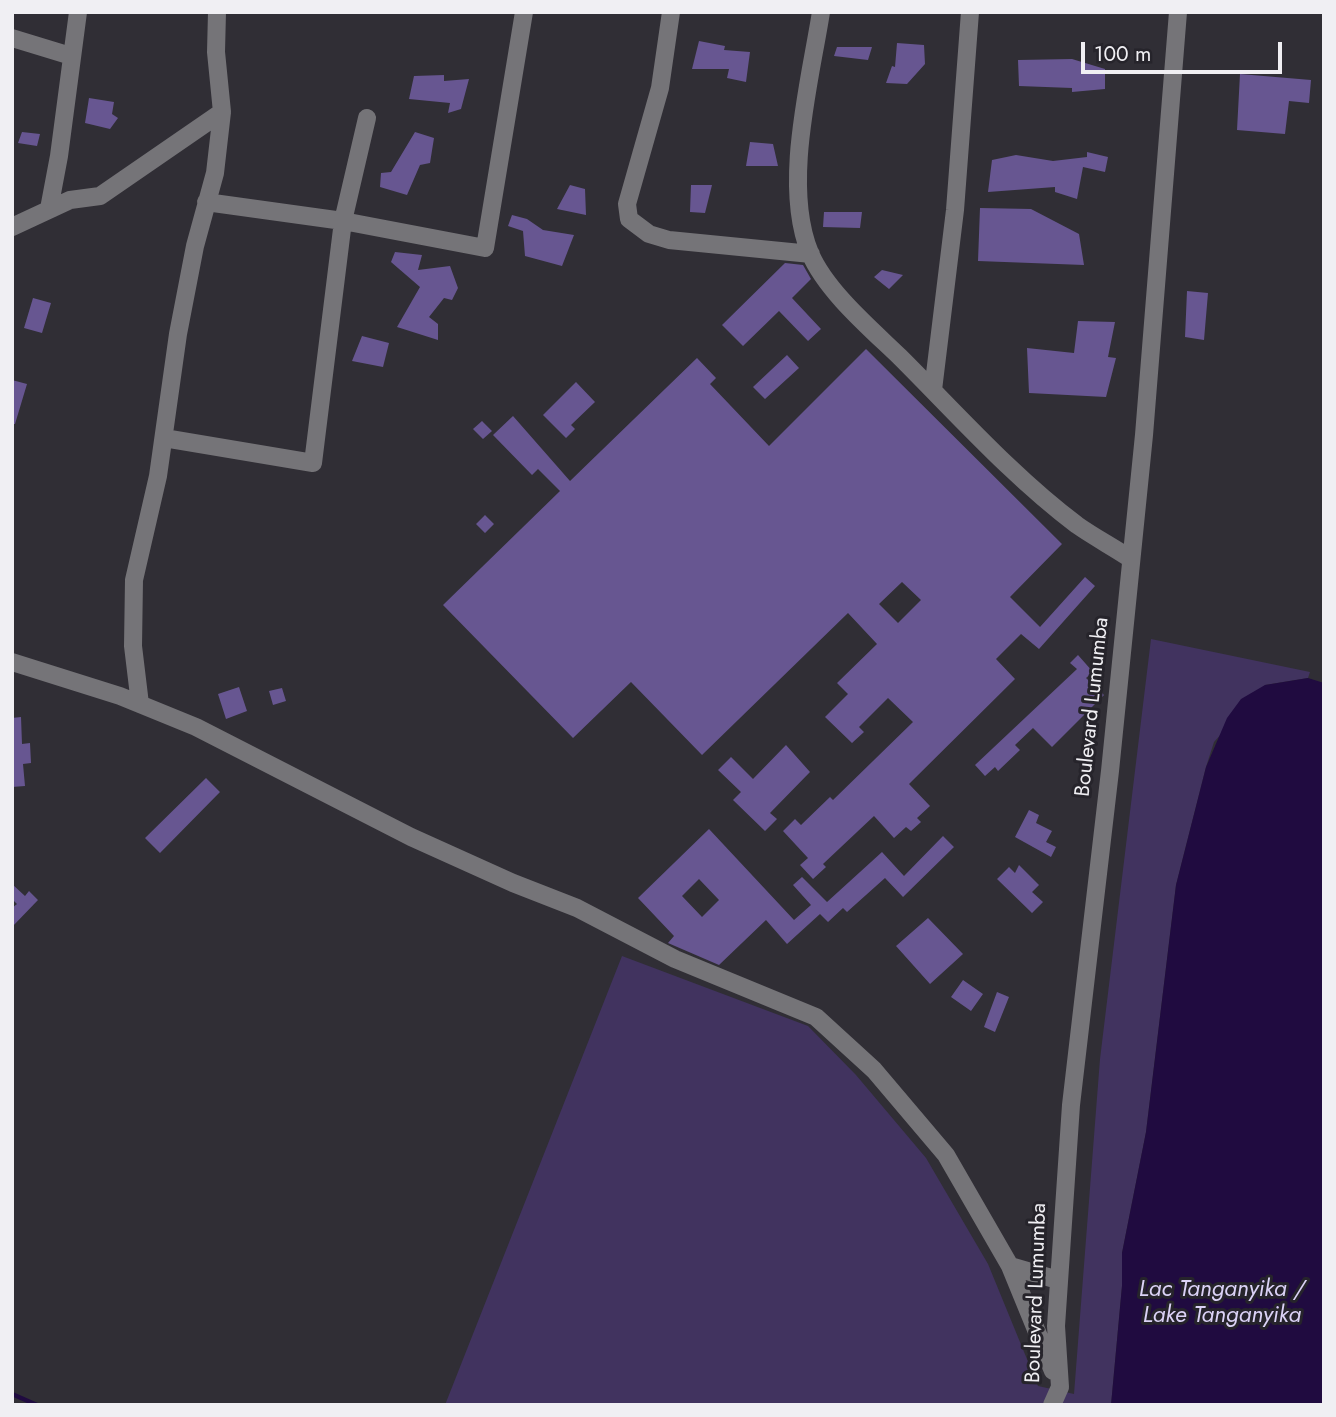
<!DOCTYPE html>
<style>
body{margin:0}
#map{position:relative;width:1336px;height:1417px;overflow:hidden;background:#302e35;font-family:Jost,sans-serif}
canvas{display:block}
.frame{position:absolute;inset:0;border:14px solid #f0eff3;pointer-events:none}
.scale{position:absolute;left:1081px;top:42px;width:201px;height:32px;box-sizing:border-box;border:4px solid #f0eff3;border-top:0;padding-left:9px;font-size:21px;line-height:24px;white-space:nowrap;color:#f0eff3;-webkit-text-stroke:5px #26242b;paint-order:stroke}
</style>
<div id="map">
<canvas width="1336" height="1417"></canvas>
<div class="frame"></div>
<div class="scale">100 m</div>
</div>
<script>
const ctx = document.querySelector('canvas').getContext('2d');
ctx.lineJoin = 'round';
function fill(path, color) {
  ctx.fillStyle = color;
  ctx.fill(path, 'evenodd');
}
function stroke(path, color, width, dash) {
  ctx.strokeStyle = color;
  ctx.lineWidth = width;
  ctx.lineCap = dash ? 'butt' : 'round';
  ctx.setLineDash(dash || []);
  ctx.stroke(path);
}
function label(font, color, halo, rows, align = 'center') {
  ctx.font = font + ' Jost,sans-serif';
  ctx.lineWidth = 6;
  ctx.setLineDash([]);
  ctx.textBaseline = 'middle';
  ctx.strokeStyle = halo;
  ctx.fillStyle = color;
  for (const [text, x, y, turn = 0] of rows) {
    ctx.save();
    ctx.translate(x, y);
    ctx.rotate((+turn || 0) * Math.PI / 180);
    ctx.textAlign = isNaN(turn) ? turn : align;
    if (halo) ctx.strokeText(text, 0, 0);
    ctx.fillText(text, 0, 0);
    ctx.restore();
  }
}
fill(new Path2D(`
 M1151 639 1310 672 1308 678 1265 685 1214 742 1206 767 1176 885 1146 1132 1122 1253V1286L1111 1405H445L622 956 808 1026 856 1075 926 1158 988 1264 1038 1386 1074 1394 1100 1059Z`), '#41335f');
fill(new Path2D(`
 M1308 678 1324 683V1405H1111L1122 1286V1253L1146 1132 1176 885 1206 767 1227 718 1241 699 1265 685Z`), '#200b40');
stroke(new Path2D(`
 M12 1394 37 1405`), '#200b40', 4.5);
fill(new Path2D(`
 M699 41 725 46 724 50 750 52 746 82 727 78 729 69H692Z
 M897 43 924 45 925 64 907 84 886 83 892 66 895 67Z
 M837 47H872L868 60 834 56Z
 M1072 59 1105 69V89L1072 92V88L1019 86 1018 60Z
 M1240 74 1311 80 1309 103 1289 101 1285 134 1237 130Z
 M444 75V81L469 79 461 109 448 113 450 103 409 99 414 76Z
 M89 98 114 102 112 114 118 118 110 129 85 123Z
 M22 132 40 134 37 146 18 143Z
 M415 132 434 138 430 163 420 165 407 195 380 187 381 173 391 172Z
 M750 142 773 144 778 166H746Z
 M1087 152 1108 157 1105 172 1083 167 1077 199 1055 192V187L988 192 992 160 1016 155 1053 161 1087 157Z
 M570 185 585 189 586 215 557 209Z
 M691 185H712L705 213 690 212Z
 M980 208 1031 209 1079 234 1084 265 978 261Z
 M824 212H862L860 228 823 227Z
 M512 215 527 219 543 230 574 235 562 266 525 256 523 231 508 226Z
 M395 252 422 255 418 270 450 266 458 288 452 300 444 298 429 317 438 324V340L397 327 420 287 391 262Z
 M785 263 803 265 811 279 792 298 821 329 808 341 779 311 743 346 722 325Z
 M882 270 903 275 889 289 874 277Z
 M1187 291 1208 293 1204 340 1185 337Z
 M33 298 51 303 42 333 24 328Z
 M1078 321 1115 322 1108 357 1116 358 1106 397 1029 393 1027 348 1074 353Z
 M362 336 389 343 383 367 352 361Z
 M866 349 1062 544 1010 597 1040 627 1085 577 1095 586 1039 649 1021 634 996 659 1015 679 909 784 930 806 917 818 921 822 911 831 906 827 894 838 874 816 823 864 826 867 813 879 800 865 808 858 783 831 795 819 801 825 830 797 833 800 913 722 888 698 859 727 864 732 852 743 825 717 848 694 837 683 877 644 848 613 702 755 631 682 573 738 443 605 560 491 538 469 532 475 493 435 513 416 570 481 697 358 716 378 710 384 769 446ZM902 582 921 600 898 623 879 604Z
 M787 355 799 368 765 399 753 387Z
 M12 380 27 384 15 424H12Z
 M576 382 595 402 571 425 575 429 566 438 543 415Z
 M482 421 492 431 483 439 473 429Z
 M485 515 494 524 485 533 476 524Z
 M1078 655 1093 672 1086 678 1104 695 1052 747 1033 728 1015 745 1020 750 998 771 995 767 985 776 975 765 1077 669 1070 663Z
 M239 687 247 711 226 719 218 694Z
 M282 688 286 701 273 705 269 691Z
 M21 717 22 744 30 743 31 763 23 764 25 786 12 787V718Z
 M786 745 810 772 770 813 777 819 765 831 733 800 741 792 718 770 731 757 753 779Z
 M206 778 220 792 160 853 145 838Z
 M1029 810 1039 815 1036 823 1052 831 1046 842 1056 847 1051 857 1015 837Z
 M709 829 794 920 811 905 793 885 802 877 827 902 882 852 904 876 943 836 954 847 903 897 885 878 847 912 843 908 828 922 820 914 787 944 766 920 719 965 668 943 674 936 638 898ZM699 879 719 900 702 917 682 896Z
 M1019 865 1039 885 1032 892 1043 902 1032 913 997 879 1009 867 1015 873Z
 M12 884 25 896 29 891 38 900 12 927V908L17 904 12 899Z
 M928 918 963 954 930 984 896 946Z
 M963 980 983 994 971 1011 951 997Z
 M997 992 1009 997 995 1032 984 1027Z`), '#675691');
stroke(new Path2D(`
 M671 12 660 88 627 204 629 219 649 234 669 240 811 254
 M821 12C810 82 782 186 810 253 826 291 871 329 900 357 957 414 1013 477 1077 525 1094 537 1113 547 1131 559
 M12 38 71 56
 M206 202 343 221 485 248 524 12
 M49 209 59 156 78 12
 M12 227 70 200 100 196 222 112 216 52 217 12
 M933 390 955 210 970 12
 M164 438 313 463 343 221 367 118
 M12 662 120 696 196 727 411 837 513 883 577 908 675 959 816 1017 874 1070 946 1155 1010 1266 1053 1371
 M140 704 133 646 134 580 158 476 178 334 195 246 215 173 222 112
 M1010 1266 1058 1280
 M1052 1405 1060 1387 1056 1326 1071 1105 1110 771 1144 435 1178 12`), '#757478', 18);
label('21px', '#f0eff3', '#26242b', [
 ["Boulevard Lumumba",1093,707,-84],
 ["Boulevard Lumumba",1037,1293,-88]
]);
label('italic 23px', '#dbd2f6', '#26242b', [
 ["Lac Tanganyika /",1222,1290],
 ["Lake Tanganyika",1222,1316]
]);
</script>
